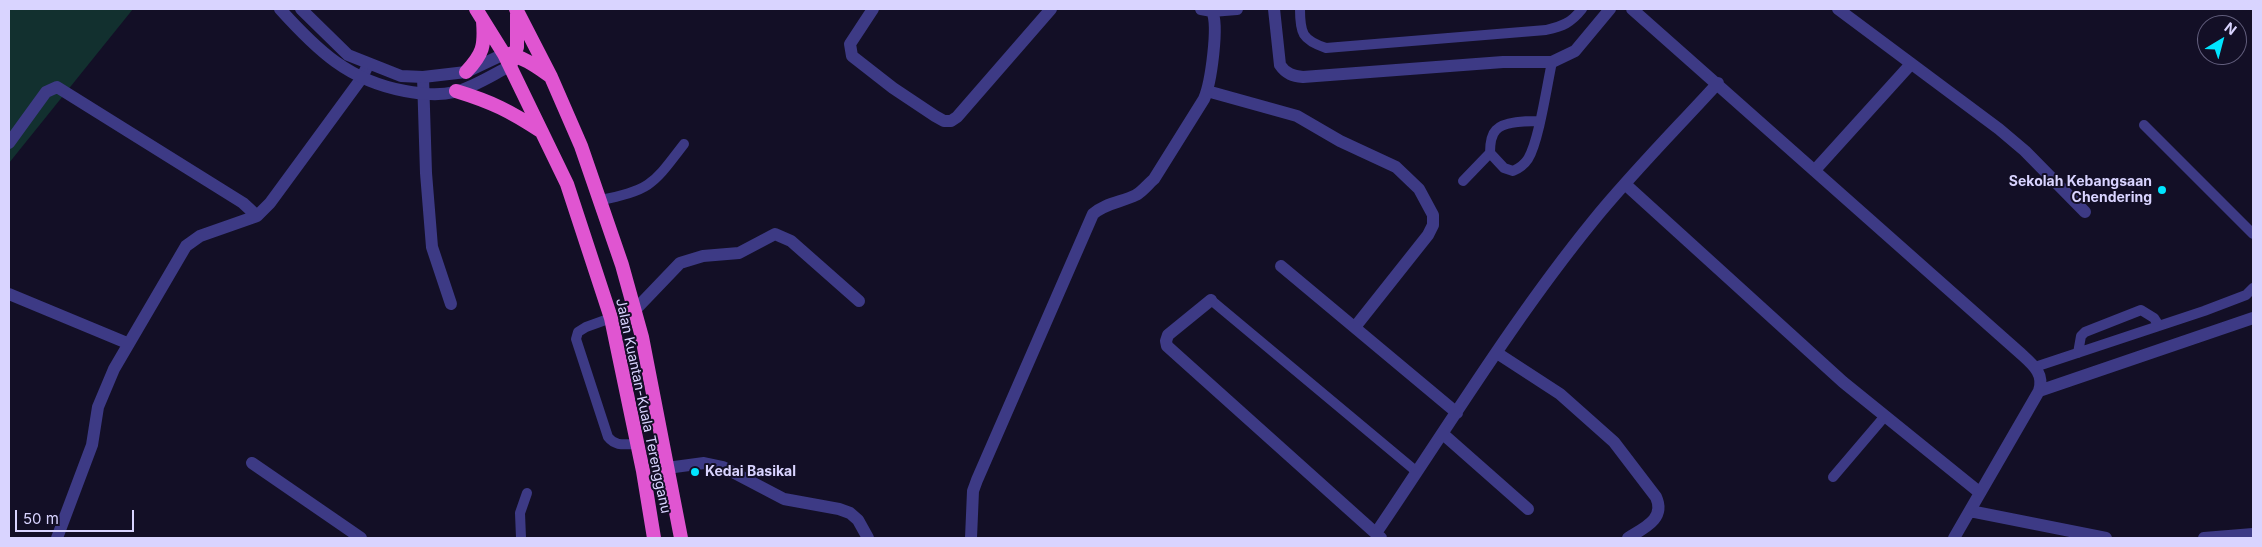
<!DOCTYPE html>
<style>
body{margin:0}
#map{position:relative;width:2262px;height:547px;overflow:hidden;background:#130f26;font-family:Inter,sans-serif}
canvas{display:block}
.frame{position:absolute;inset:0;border:10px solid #d9d4ff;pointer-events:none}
.north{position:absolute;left:2197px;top:15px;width:50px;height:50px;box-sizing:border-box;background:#130f26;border:1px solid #625e7d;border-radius:50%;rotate:37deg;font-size:14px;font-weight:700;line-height:20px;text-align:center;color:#d9d4ff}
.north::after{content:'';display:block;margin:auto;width:18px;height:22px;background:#00e5ff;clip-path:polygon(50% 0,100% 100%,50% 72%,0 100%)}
.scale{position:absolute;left:15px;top:510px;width:119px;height:22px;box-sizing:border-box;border:2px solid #d9d4ff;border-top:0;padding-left:6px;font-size:15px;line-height:18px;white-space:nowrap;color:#d9d4ff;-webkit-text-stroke:4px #130f26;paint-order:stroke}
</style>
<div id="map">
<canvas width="2262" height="547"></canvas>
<div class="frame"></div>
<div class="north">N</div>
<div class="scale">50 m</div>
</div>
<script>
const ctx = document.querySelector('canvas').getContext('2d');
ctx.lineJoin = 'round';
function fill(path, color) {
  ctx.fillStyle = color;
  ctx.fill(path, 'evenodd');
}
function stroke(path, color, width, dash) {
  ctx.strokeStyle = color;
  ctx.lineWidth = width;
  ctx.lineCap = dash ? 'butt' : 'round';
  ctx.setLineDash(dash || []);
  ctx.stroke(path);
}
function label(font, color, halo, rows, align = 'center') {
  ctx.font = font + ' Inter,sans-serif';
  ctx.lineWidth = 4;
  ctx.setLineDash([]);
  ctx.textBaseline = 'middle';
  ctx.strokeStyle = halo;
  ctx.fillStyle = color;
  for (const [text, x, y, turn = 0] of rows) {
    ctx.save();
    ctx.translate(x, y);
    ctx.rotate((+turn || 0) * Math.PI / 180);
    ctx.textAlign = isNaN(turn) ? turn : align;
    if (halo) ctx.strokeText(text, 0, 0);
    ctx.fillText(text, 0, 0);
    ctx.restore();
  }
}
fill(new Path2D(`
 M9 9H133L9 163Z`), '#12302f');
stroke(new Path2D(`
 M1300 9C1300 33 1302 40 1326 48L1546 30C1563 26 1571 23 1582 9
 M1539 121C1527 121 1504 121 1496 130 1491 135 1490 146 1490 153L1504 168 1513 171C1520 168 1524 165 1528 159 1539 141 1547 85 1552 62
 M2144 125 2253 234
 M1463 181 1490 153
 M600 200C651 191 654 183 684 144
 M1211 300 1417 472
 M611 318 586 327 578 332 576 339 608 437C616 447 625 444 637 444
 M2078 353 2081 336 2085 332 2141 310 2154 318 2159 326
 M2035 367 2204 311 2246 295 2253 288
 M1833 477 1885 416
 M521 538 520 513 527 493`), '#3d3a85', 10);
stroke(new Path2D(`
 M873 9 850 44 852 56 893 88 935 116 944 121H951L957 117 1051 9
 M1201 9 1212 11 1237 9
 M1274 9 1280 65C1286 74 1293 76 1303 77L1503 62H1552L1575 51 1610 9
 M1632 9 2019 352C2032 364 2045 373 2039 391L1954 538
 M1838 9 1999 129 2025 151 2085 212
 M423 77 426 173 432 247 451 304
 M1207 91 1297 116 1340 141 1396 167 1419 189 1433 215V225L1428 235 1355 327
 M9 143 46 92 57 87 243 203 257 216
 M1815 170 1911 64
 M1625 184 1843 382 1979 492
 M1281 266 1457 413
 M9 294 127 343
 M1211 300 1168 335 1166 341 1167 346 1381 538
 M634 311 680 263 703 256 739 253 775 234 791 241 859 301
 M1497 353 1560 394 1614 442 1656 497C1666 519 1644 528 1628 538
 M2039 391 2253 318
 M1443 434 1528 509
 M252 463 361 538
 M667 468 704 463 723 467 784 499 839 509 850 513 858 520 868 538
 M1970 511 2106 538
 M1376 533C1446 430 1514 318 1593 221 1632 173 1676 129 1718 83
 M57 538 92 445 98 407 114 369 186 246 200 236 257 216 270 203 361 79 368 65
 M971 538 973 491 977 480 1093 214C1105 203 1122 202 1136 195 1143 191 1148 184 1154 179L1204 99C1211 83 1219 25 1212 11
 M2204 538 2253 534`), '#3d3a85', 12);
stroke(new Path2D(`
 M280 9C317 50 349 81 405 91 422 94 438 96 455 92 474 87 492 75 510 66
 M301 9 348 55 401 76 423 77 466 72 504 54`), '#3d3a85', 12);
stroke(new Path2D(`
 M476 9 504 54 567 184 611 318 643 471 654 538
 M516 9 551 77 581 146 622 265 642 337 681 538
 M507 54C524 57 537 67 550 76
 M510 66 517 47V14
 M466 72C483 54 485 46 483 21
 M456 91C492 102 510 111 542 132`), '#e055d1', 14);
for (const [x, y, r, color] of [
 [2162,190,5,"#00e5ff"],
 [695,472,5,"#00e5ff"]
]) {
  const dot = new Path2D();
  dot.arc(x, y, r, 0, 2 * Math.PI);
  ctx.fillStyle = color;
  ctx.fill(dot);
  stroke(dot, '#130f26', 2);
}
label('bold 14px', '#d9d4ff', '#130f26', [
 ["Sekolah Kebangsaan",2152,182],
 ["Chendering",2152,198],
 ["Kedai Basikal",705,472,"left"]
], 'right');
label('14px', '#d9d4ff', '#130f26', [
 ["Jalan Kuantan-Kuala Terengganu",643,406,78]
]);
</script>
